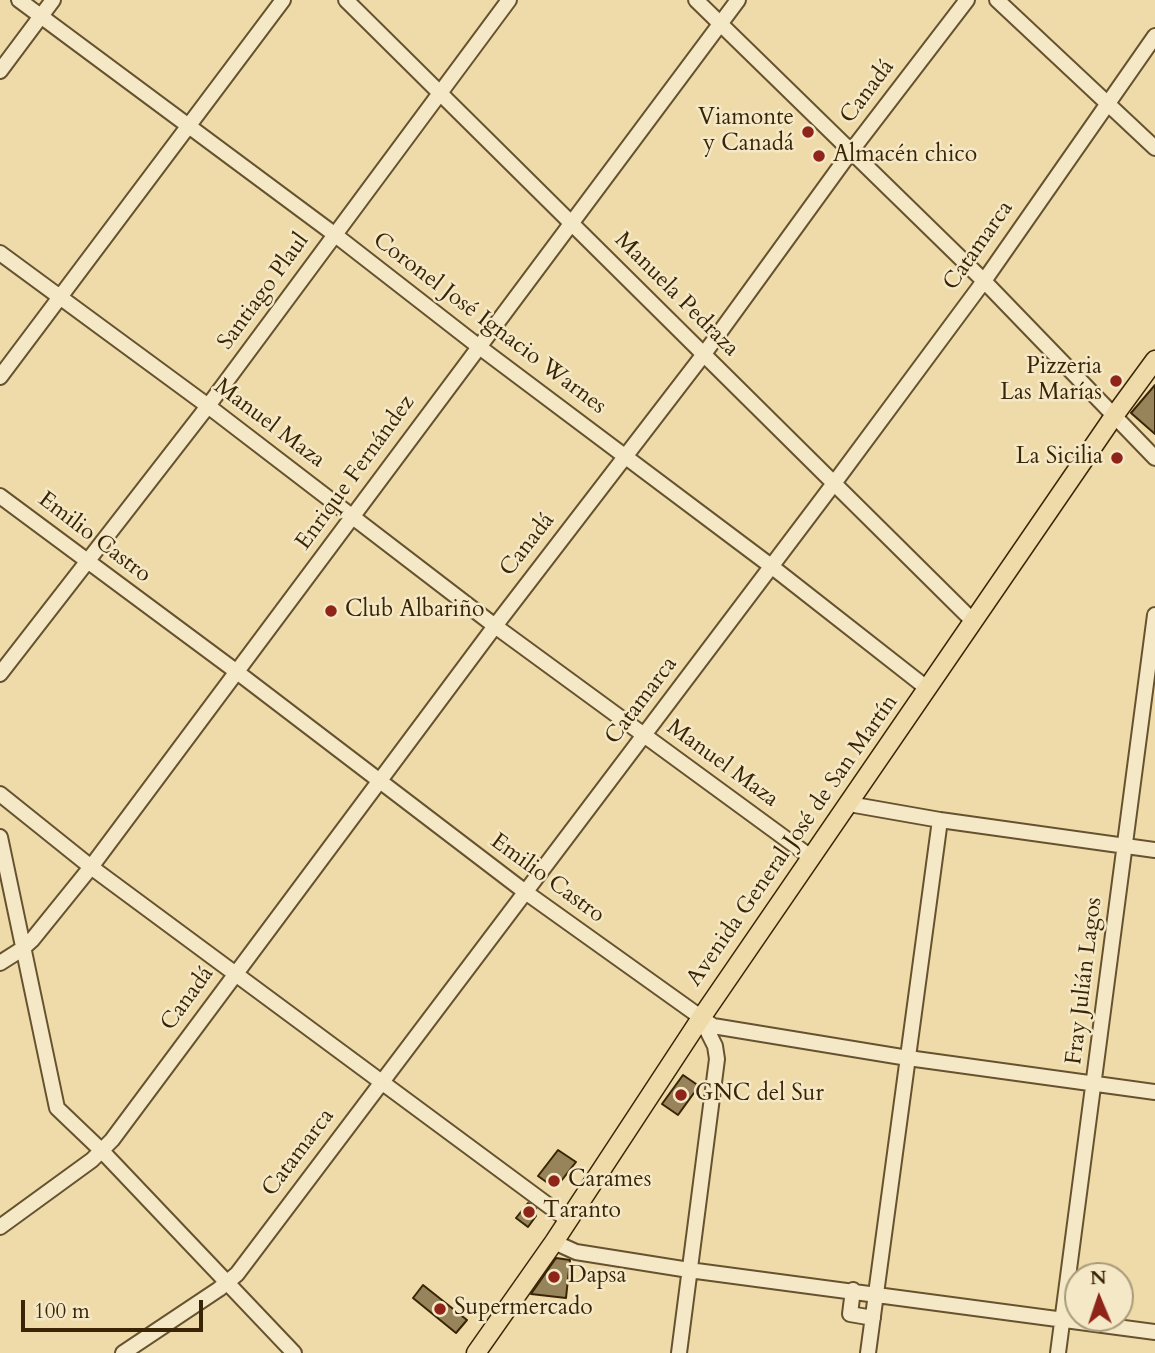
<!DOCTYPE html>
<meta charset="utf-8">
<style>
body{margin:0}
#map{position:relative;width:1155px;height:1353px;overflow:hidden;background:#eedba9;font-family:Cardo,serif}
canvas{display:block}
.north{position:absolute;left:1064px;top:1262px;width:70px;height:70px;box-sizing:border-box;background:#f4e8c7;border:2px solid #a99a79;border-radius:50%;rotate:358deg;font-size:19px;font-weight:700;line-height:28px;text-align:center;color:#392505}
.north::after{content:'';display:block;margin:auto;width:24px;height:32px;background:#8f2418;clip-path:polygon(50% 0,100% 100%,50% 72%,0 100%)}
.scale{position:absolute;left:21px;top:1300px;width:182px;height:32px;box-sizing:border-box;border:4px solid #392505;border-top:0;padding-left:9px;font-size:21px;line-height:24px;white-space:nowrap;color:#392505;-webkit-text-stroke:5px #f4e8c7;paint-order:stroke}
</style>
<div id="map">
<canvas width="1155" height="1353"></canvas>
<div class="north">N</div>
<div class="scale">100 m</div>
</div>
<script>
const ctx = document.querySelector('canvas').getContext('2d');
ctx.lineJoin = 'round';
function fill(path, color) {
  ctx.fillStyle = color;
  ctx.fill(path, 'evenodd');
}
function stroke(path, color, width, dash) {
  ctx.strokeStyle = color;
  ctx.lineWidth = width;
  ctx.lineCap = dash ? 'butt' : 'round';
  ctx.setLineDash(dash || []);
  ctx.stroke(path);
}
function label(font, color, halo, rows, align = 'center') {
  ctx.font = font + ' Cardo,serif';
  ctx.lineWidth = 5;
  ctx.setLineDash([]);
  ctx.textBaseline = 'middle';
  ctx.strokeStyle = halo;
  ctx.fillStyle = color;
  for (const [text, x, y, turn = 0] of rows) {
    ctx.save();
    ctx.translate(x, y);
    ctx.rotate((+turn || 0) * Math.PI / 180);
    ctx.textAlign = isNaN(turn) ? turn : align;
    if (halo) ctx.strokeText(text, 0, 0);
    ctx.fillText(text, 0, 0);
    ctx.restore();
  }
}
const building = new Path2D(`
 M1155 385V434L1131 413Z
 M683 1075 699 1086 678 1115 662 1104Z
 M558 1150 576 1162 558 1185 552 1186 538 1176Z
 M528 1203 536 1208V1216L528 1227 516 1218Z
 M556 1258 570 1260 566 1298 531 1294Z
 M423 1285 467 1320 456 1333 413 1298Z`);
fill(building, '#97845a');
stroke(building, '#392505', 2);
const minor = new Path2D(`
 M19 0 334 234 478 346 771 566 928 689
 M346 0 974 622
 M696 0 984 281 1155 458
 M997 0 1155 148
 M0 71 53 0
 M0 253 208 406 495 626 812 858
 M0 377 283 0
 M0 496 237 672 524 891 713 1026 908 1058 1155 1092
 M0 674 208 406 509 0
 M0 794 91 867 568 1220
 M849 804 940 820 1155 850
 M0 837 57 1108 102 1151 294 1353
 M0 963 22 949 32 940 91 867 738 0
 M0 1227 92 1160 112 1140 495 626 704 354 852 150 967 0
 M554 1242 576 1252 689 1270 1155 1332
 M853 1290 850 1314 873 1318
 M123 1353 219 1289 237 1274 835 482 984 281 1155 36
 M679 1353 717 1059 715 1046 701 1018
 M868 1353 940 820
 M1058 1353 1155 615`);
const major = new Path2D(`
 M476 1353 554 1242 701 1018 1114 416 1155 360`);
stroke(minor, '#66522e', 18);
stroke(major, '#392505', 21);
stroke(minor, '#f4e8c7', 14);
stroke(major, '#eedba9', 18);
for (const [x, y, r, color] of [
 [808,132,7,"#8f2418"],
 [819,156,7,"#8f2418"],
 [1116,381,7,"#8f2418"],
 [1117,458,7,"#8f2418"],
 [331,611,7,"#8f2418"],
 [681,1095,7,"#8f2418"],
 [554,1181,7,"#8f2418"],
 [529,1212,7,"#8f2418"],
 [554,1277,7,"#8f2418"],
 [440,1309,7,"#8f2418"]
]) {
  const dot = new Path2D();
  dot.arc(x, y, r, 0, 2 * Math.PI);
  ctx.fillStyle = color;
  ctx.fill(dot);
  stroke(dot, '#f4e8c7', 2.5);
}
label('23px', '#392505', '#f4e8c7', [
 ["Canadá",868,92,-53],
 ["Catamarca",979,246,-55],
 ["Santiago Plaul",264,292,-54],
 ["Manuela Pedraza",676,295,45],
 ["Coronel José Ignacio Warnes",489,324,37],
 ["Manuel Maza",269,424,37],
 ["Enrique Fernández",356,473,-54],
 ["Emilio Castro",94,538,37],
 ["Canadá",528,545,-52],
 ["Catamarca",642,701,-53],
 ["Manuel Maza",722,764,36],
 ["Avenida General José de San Martín",793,841,-55],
 ["Emilio Castro",547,879,36],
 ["Fray Julián Lagos",1085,981,-83],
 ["Canadá",188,999,-54],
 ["Catamarca",299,1153,-53]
]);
label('23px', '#392505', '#f4e8c7', [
 ["Viamonte",794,119,"right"],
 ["y Canadá",794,145,"right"],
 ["Almacén chico",833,156],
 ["Pizzeria",1102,368,"right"],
 ["Las Marías",1102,394,"right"],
 ["La Sicilia",1103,458,"right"],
 ["Club Albariño",345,611],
 ["GNC del Sur",695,1095],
 ["Carames",568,1181],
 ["Taranto",543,1212],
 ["Dapsa",568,1277],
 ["Supermercado",454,1309]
], 'left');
</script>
